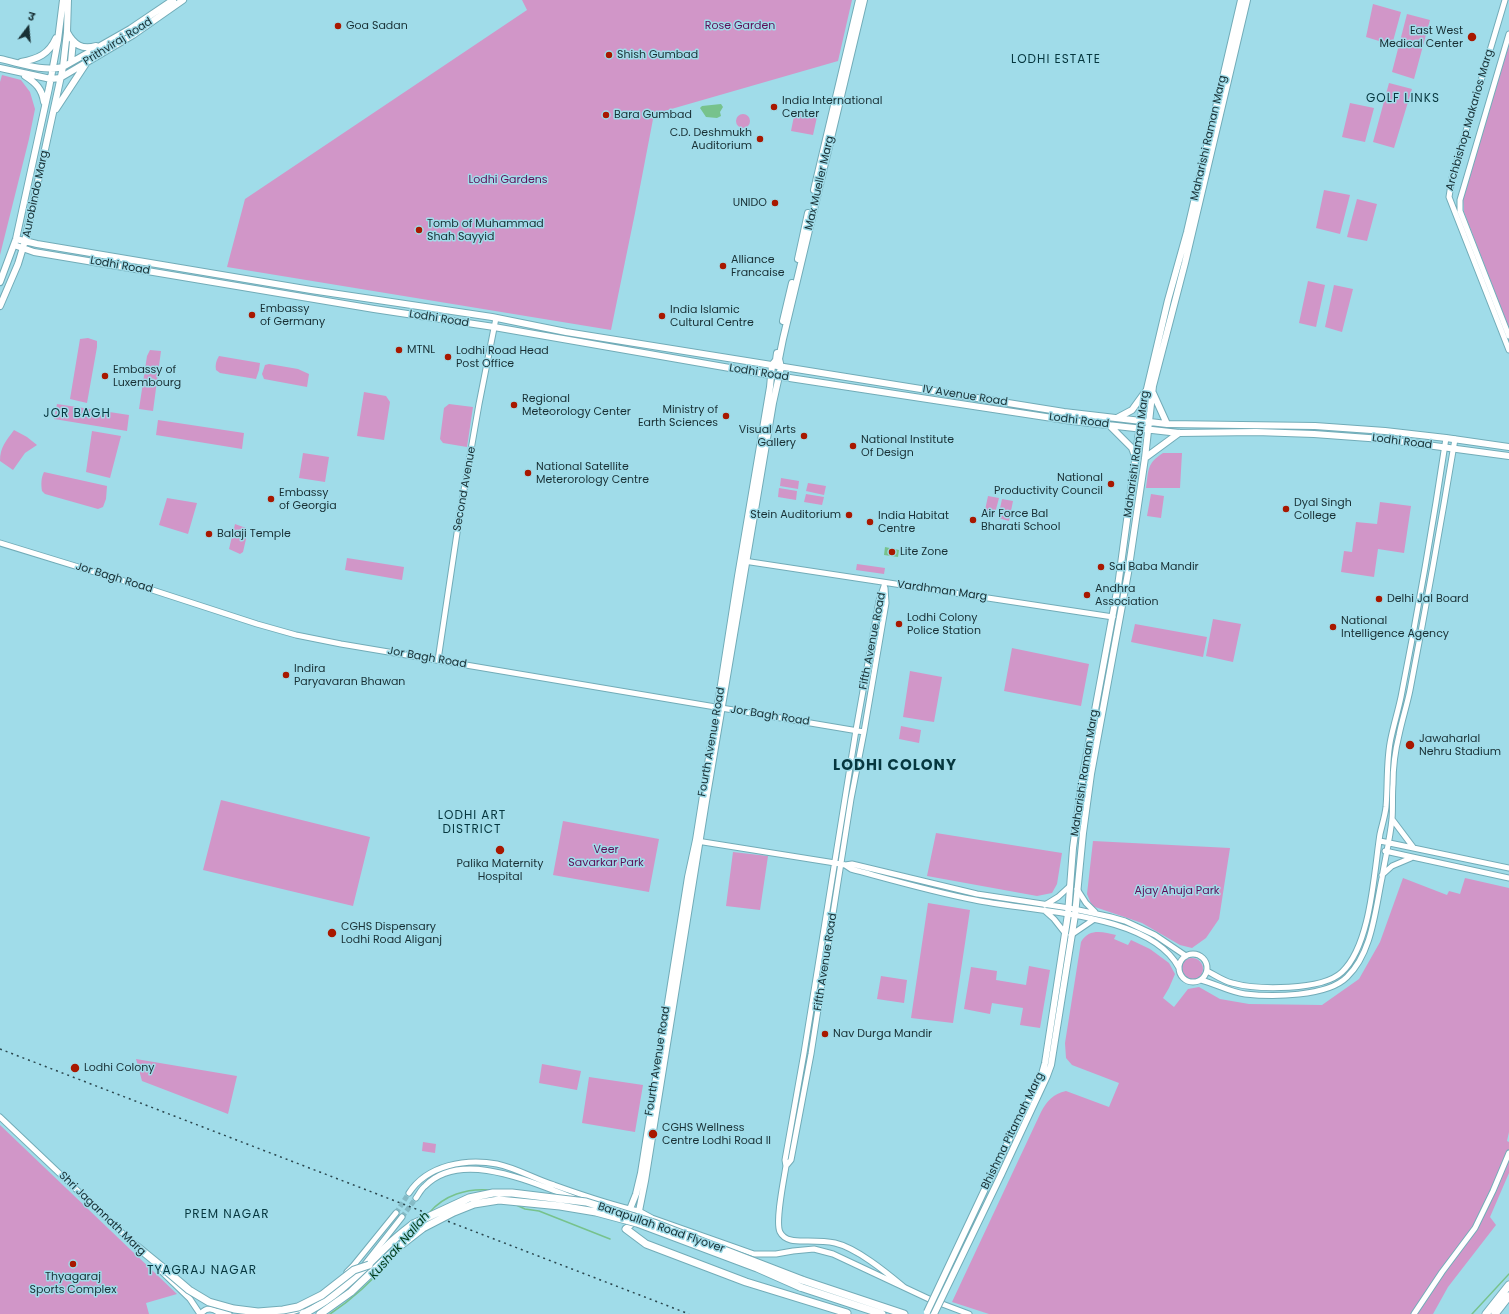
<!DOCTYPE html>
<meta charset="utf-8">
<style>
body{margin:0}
#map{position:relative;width:1509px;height:1314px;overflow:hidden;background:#a0dce9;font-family:Poppins,"Noto Sans Devanagari",sans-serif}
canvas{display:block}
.north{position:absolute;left:8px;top:8px;width:40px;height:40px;-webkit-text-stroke:3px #a0dce9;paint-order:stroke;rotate:16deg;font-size:11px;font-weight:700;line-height:16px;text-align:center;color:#183035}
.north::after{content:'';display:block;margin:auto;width:14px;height:18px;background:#183035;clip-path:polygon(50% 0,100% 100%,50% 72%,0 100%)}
</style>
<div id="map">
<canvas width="1509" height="1314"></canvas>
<div class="north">उ</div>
</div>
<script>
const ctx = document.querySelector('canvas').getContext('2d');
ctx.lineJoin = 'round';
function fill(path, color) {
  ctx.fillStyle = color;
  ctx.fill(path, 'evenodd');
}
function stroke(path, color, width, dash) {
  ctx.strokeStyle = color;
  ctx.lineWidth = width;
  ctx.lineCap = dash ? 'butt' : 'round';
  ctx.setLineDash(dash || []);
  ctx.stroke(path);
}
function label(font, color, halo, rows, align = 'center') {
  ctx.font = font + ' Poppins,sans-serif';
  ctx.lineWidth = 3;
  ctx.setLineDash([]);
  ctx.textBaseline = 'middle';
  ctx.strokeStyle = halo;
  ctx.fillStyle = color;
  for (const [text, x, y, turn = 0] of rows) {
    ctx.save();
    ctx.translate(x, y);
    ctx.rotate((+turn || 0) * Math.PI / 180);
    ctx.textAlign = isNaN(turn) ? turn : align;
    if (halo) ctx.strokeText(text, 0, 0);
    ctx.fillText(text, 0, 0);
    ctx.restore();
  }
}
fill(new Path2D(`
 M522 0H852L838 61 654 114 635 213 611 330 227 267 245 199 527 10Z
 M1373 4 1401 12 1392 45 1366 37Z
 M1407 14 1430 20 1414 79 1392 72Z
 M1509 45V328L1464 212 1463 197Z
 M2 75 21 80 30 92 35 109 29 139 0 255V82Z
 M1389 83 1412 89 1394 148 1373 142Z
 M1350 103 1374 108 1365 142 1342 137Z
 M795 111 817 117 813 135 791 131Z
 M736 121a7 7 0 1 1 14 0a7 7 0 1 1-14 0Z
 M1324 190 1350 195 1340 234 1316 228Z
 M1357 199 1377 204 1367 241 1347 237Z
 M1308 281 1325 285 1316 327 1299 323Z
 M1334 285 1353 289 1342 332 1325 327Z
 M88 338 97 341V347L87 403 70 399 80 339Z
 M150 350 161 351 153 411 139 409 147 356Z
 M219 356 260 363 259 370 256 379 220 373 216 370C215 365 216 361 219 356Z
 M269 364 298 369 309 374 307 387 264 379 262 374 265 365Z
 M364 392 386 396 390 402 384 440 357 436Z
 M57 404 129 415 127 431 54 419Z
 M449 404 473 407 467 447 443 443 440 439 444 408Z
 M158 420 244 433 242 449 156 435Z
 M14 430 27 437 37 445 25 453 13 470 0 461C0 447 6 441 14 430Z
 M92 431 121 436 110 478 86 472Z
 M303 453 329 457 325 482 299 478Z
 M1163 453H1182L1180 488H1146C1149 470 1146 464 1163 453Z
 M44 472 107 486 106 499 103 507 98 509 45 494 42 491C41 484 41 478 44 472Z
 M781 478 799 481 798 489 780 486Z
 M808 483 826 486 824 495 806 491Z
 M779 488 797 491 796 500 778 497Z
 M806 494 824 497 822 505 804 502Z
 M1151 494 1164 496 1161 518 1147 516Z
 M988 496 999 498 994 517 984 515Z
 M167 498 197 503 188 534 159 525Z
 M1002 499 1013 501 1009 521 998 518Z
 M1380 502 1411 506 1404 553 1378 549 1374 577 1341 572 1344 551 1352 552 1356 522 1377 524Z
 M235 524 246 528V539L243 552 240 554 229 549Z
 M347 558 404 567 402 580 345 570Z
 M857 564 885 568 884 574 856 570Z
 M1213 619 1241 624 1233 662 1206 656Z
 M1135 624 1207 637 1203 657 1131 642Z
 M1012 648 1089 664 1081 706 1004 691Z
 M910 671 942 677 934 722 903 717Z
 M901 726 921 730 919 743 899 739Z
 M221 800 370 837 353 906 203 870Z
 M563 821 659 839 649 892 553 875Z
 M936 833 1062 853 1057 884 1052 893 1037 896 927 876Z
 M1093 841 1230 848 1219 919 1206 938 1192 948 1180 945 1142 923 1092 906 1087 894Z
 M733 852 768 856 760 910 726 906Z
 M1403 878 1447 895 1449 891 1460 894 1465 878 1509 888V1132L1507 1141 1509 1142V1173L1490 1217 1496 1225 1448 1287 1433 1314H989L952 1302 1041 1112C1047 1101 1053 1094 1066 1091L1109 1107 1119 1083 1072 1065 1066 1058 1065 1043 1081 942C1089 928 1103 932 1116 935L1114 939 1128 945 1131 940 1150 949 1169 963 1175 974 1169 988 1163 998 1174 1007 1188 989 1199 987 1220 999 1249 1004 1322 1005 1359 979 1380 942Z
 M928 903 970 910 953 1023 911 1018Z
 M1181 969a11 11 0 1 1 22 0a11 11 0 1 1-22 0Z
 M1029 966 1050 970 1040 1028 1020 1025 1023 1008 992 1003 990 1014 964 1009 971 967 997 971 996 980 1026 985Z
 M881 976 907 980 904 1003 877 999Z
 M136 1059 237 1076 228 1114 142 1081Z
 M542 1064 581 1071 577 1090 539 1083Z
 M589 1077 643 1085 635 1132 582 1123Z
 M0 1125 177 1294 146 1303 149 1314H0Z
 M423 1142 436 1144 435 1153 422 1151Z`), '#d196c8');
fill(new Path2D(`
 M721 104 723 107 720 112 721 116 717 118 706 117 700 108 702 106Z
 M885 547 899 550 898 557 884 555Z`), '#77c28c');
stroke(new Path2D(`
 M514 1204 525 1209 539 1211 610 1239
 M429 1213C444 1195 467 1188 490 1190
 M413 1231 419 1225
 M330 1314C353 1299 373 1280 391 1259
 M1472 1314 1509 1274`), '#77c28c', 1.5);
stroke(new Path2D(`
 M396 1213 409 1193
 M402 1217 416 1198`), '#85bac5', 5, [5, 2.5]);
const tertiary = new Path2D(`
 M1505 0 1452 178 1449 197 1509 350
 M1509 34 1460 200V211L1509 336
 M0 543 137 585 257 624 296 635 341 644 864 732
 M744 561 1113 617
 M885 583 879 601 856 730 804 1053 785 1160 786 1166C784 1179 775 1222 780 1232 785 1242 798 1241 808 1241 817 1241 826 1241 835 1243 857 1248 887 1273 904 1287
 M438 660 460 513 479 404 496 318
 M1392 819 1413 847
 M697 841 835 863 845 865 852 864 977 894 1069 908 1111 917 1125 921 1155 935 1186 956
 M1380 841 1509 868
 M1385 851 1509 878
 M845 865 851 869C892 880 933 892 975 900 1030 912 1150 912 1179 968
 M1382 875 1392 866 1411 858
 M1077 889 1086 903 1095 912
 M1045 905 1058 897 1070 886
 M1045 911 1054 919 1065 933
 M1071 935 1093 920
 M1179 968a14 14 0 1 1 28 0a14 14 0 1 1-28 0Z
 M1207 971C1215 975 1223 981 1232 983 1257 990 1322 991 1342 972 1371 945 1374 872 1380 834 1382 825 1385 816 1386 807 1388 784 1386 760 1391 738 1394 724 1398 711 1401 697 1418 611 1433 525 1446 438
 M1201 980C1216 984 1230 992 1245 994 1272 997 1327 997 1347 977 1372 953 1375 911 1382 878 1385 859 1390 839 1392 819 1393 808 1392 795 1393 784 1393 767 1395 751 1399 735 1402 720 1407 705 1410 690 1426 607 1441 523 1455 439
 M0 1117 137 1247
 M786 1166 791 1160 811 1054 851 799 864 732 886 603 885 588
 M409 1193C427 1165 466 1158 497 1164 516 1168 535 1179 554 1185 582 1195 610 1205 639 1211L652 1218 754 1254H776L793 1251 814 1249 833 1254 929 1299 969 1314
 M416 1198C419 1194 421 1189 425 1186 462 1148 534 1184 574 1198
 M365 1264 402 1217
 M160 1270 190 1299 200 1314
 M347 1272 353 1266 396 1213
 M218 1311 229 1314
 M201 1314C206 1307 214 1308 220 1314
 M286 1314 301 1309
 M1414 1314 1442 1272 1475 1228 1493 1191 1509 1153`);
const secondary = new Path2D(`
 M67 32C74 45 82 50 96 46
 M0 59C20 63 42 72 63 67L130 29 173 0
 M21 62C38 59 49 54 56 38
 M71 62 73 41
 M0 68 51 79 60 78 133 35 183 0
 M25 76C36 83 42 89 44 102
 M56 109 85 65
 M814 190 859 0
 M16 239 37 244 311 290 492 317 566 332 1064 412 1167 424 1315 426 1385 431 1446 438 1509 447
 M14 245 34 252 374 309 494 327 770 375 1072 421 1179 433 1256 432 1314 434 1382 439 1509 456
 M798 259 808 213
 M0 282 16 239 49 88 58 40 63 0
 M0 306 18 264 25 241 63 67 67 32 68 0
 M783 321 792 283
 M1153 393 1167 424
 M1117 418 1132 410 1145 392
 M1109 425 1132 448 1135 456
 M1145 458 1179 433
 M718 704 738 576 770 387 772 365 776 360 777 353
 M993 1172 1042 1074 1045 1063 1068 914 1073 848 1083 775 1118 586 1142 410 1168 300 1187 232 1241 0
 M1001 1175 1047 1076 1051 1065 1075 915 1083 833 1091 774 1128 573 1145 458 1153 386 1185 263 1247 0
 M626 1219 636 1194 641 1173 688 877 696 840 711 745
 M626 1229 635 1221 638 1216 645 1181 706 801 773 403 781 367 779 359 783 339 864 0`);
const trunk = new Path2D(`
 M626 1229 646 1244 746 1282 847 1313
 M135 1245 162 1267
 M802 1280 904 1314
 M800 1287 882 1314
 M303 1314C338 1297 360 1272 387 1246 395 1238 404 1231 413 1224
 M320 1314 351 1292 396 1249 423 1228
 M1486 1314 1509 1285
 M1495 1314 1509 1296`);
stroke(tertiary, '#72acb8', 7);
stroke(secondary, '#72acb8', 8);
stroke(trunk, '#72acb8', 9);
stroke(tertiary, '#fff', 5);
stroke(secondary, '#fff', 6);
stroke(trunk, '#fff', 7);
stroke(new Path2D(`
 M0 1049 689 1314`), '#2b474e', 1.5, [2, 4]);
const secondaryBridge = new Path2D(`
 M927 1312 993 1172
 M934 1314 1001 1175`);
const trunkBridge = new Path2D(`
 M413 1224 469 1198 493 1193H512L586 1202 654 1223 802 1280
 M423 1228 454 1212 474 1204 499 1200 560 1206 596 1212 637 1223 757 1268 800 1287
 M162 1267 189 1290 209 1302 234 1309 258 1312 283 1310 298 1307 322 1295 354 1270 369 1265`);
stroke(secondaryBridge, '#72acb8', 8, []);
stroke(trunkBridge, '#72acb8', 9, []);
stroke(secondaryBridge, '#fff', 6);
stroke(trunkBridge, '#fff', 7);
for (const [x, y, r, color] of [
 [338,26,4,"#a81800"],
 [1472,37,5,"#a81800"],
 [609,55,4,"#a81800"],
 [774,107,4,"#a81800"],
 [606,115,4,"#a81800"],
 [760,139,4,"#a81800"],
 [775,203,4,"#a81800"],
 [419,230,4,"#a81800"],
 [723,266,4,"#a81800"],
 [252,315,4,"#a81800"],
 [662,316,4,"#a81800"],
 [399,350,4,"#a81800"],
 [448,357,4,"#a81800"],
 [105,376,4,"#a81800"],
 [514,405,4,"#a81800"],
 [726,416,4,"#a81800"],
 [804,436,4,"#a81800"],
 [853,446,4,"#a81800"],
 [528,473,4,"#a81800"],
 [1111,484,4,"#a81800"],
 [271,499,4,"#a81800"],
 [1286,509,4,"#a81800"],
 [849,515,4,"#a81800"],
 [973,520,4,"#a81800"],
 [870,522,4,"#a81800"],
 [209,534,4,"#a81800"],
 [892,552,4,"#a81800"],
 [1101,567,4,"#a81800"],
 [1087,595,4,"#a81800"],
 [1379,599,4,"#a81800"],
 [899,624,4,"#a81800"],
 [1333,627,4,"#a81800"],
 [286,675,4,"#a81800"],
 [1410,745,5,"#a81800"],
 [500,850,5,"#a81800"],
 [332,933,5,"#a81800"],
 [825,1034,4,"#a81800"],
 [75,1068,5,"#a81800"],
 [653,1134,5,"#a81800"],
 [73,1264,4,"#a81800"]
]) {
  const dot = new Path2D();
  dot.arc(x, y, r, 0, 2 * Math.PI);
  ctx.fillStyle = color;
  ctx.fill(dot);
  stroke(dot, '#a0dce9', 1.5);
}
label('11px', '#183035', '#a0dce9', [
 ["Goa Sadan",346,26],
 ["East West",1463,31,"right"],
 ["Medical Center",1463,44,"right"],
 ["Shish Gumbad",617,55],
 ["India International",782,101],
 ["Center",782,114],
 ["Bara Gumbad",614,115],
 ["C.D. Deshmukh",752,133,"right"],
 ["Auditorium",752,146,"right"],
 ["UNIDO",767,203,"right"],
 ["Tomb of Muhammad",427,224],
 ["Shah Sayyid",427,237],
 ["Alliance",731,260],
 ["Francaise",731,273],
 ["Embassy",260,309],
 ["of Germany",260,322],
 ["India Islamic",670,310],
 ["Cultural Centre",670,323],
 ["MTNL",407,350],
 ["Lodhi Road Head",456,351],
 ["Post Office",456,364],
 ["Embassy of",113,370],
 ["Luxembourg",113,383],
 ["Regional",522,399],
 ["Meteorology Center",522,412],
 ["Ministry of",718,410,"right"],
 ["Earth Sciences",718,423,"right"],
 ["Visual Arts",796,430,"right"],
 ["Gallery",796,443,"right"],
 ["National Institute",861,440],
 ["Of Design",861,453],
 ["National Satellite",536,467],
 ["Meterorology Centre",536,480],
 ["National",1103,478,"right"],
 ["Productivity Council",1103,491,"right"],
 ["Embassy",279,493],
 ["of Georgia",279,506],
 ["Dyal Singh",1294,503],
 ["College",1294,516],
 ["Air Force Bal",981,514],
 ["Bharati School",981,527],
 ["Stein Auditorium",841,515,"right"],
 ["India Habitat",878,516],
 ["Centre",878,529],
 ["Balaji Temple",217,534],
 ["Lite Zone",900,552],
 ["Sai Baba Mandir",1109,567],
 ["Andhra",1095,589],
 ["Association",1095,602],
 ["Delhi Jal Board",1387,599],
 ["Lodhi Colony",907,618],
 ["Police Station",907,631],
 ["National",1341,621],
 ["Intelligence Agency",1341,634],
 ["Indira",294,669],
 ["Paryavaran Bhawan",294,682],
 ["Jawaharlal",1419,739],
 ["Nehru Stadium",1419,752],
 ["Palika Maternity",500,864,"center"],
 ["Hospital",500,877,"center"],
 ["CGHS Dispensary",341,927],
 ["Lodhi Road Aliganj",341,940],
 ["Nav Durga Mandir",833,1034],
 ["Lodhi Colony",84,1068],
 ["CGHS Wellness",662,1128],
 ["Centre Lodhi Road II",662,1141],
 ["Thyagaraj",73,1277,"center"],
 ["Sports Complex",73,1290,"center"]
], 'left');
label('11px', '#5e0d57', '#a0dce9', [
 ["Rose Garden",740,26],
 ["Lodhi Gardens",508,180],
 ["Veer",606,850],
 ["Savarkar Park",606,863],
 ["Ajay Ahuja Park",1177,891]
]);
label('11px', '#183035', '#a0dce9', [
 ["Prithviraj Road",118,42,-32],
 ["Archbishop Makarios Marg",1470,120,-74],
 ["Maharishi Raman Marg",1209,138,-77],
 ["Max Mueller Marg",820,183,-77],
 ["Aurobindo Marg",36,194,-78],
 ["Lodhi Road",120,266,10],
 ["Lodhi Road",439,319,9],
 ["Lodhi Road",759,373,9],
 ["IV Avenue Road",965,396,9],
 ["Lodhi Road",1079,421,7],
 ["Lodhi Road",1402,442,7],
 ["Maharishi Raman Marg",1137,454,-82],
 ["Second Avenue",465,489,-80],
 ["Jor Bagh Road",114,578,17],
 ["Vardhman Marg",942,591,8],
 ["Fifth Avenue Road",873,641,-79],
 ["Jor Bagh Road",427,658,10],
 ["Jor Bagh Road",770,716,9],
 ["Fourth Avenue Road",712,742,-80],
 ["Maharishi Raman Marg",1085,773,-81],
 ["Fifth Avenue Road",826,962,-81],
 ["Fourth Avenue Road",658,1061,-81],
 ["Bhishma Pitamah Marg",1013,1131,-64],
 ["Shri Jagannath Marg",102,1214,44],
 ["Barapullah Road Flyover",661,1228,19]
]);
ctx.letterSpacing = '1px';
label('12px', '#06373f', '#a0dce9', [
 ["LODHI ESTATE",1056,60],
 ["GOLF LINKS",1403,99],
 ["JOR BAGH",77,414],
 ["LODHI ART",472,816],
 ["DISTRICT",472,830],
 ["PREM NAGAR",227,1215],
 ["TYAGRAJ NAGAR",202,1271]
]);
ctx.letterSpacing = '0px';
label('italic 12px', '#003b19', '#a0dce9', [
 ["Kushak Nallah",400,1246,-49]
]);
ctx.letterSpacing = '1px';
label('bold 15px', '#06373f', '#a0dce9', [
 ["LODHI COLONY",895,766]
]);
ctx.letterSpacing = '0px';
</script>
